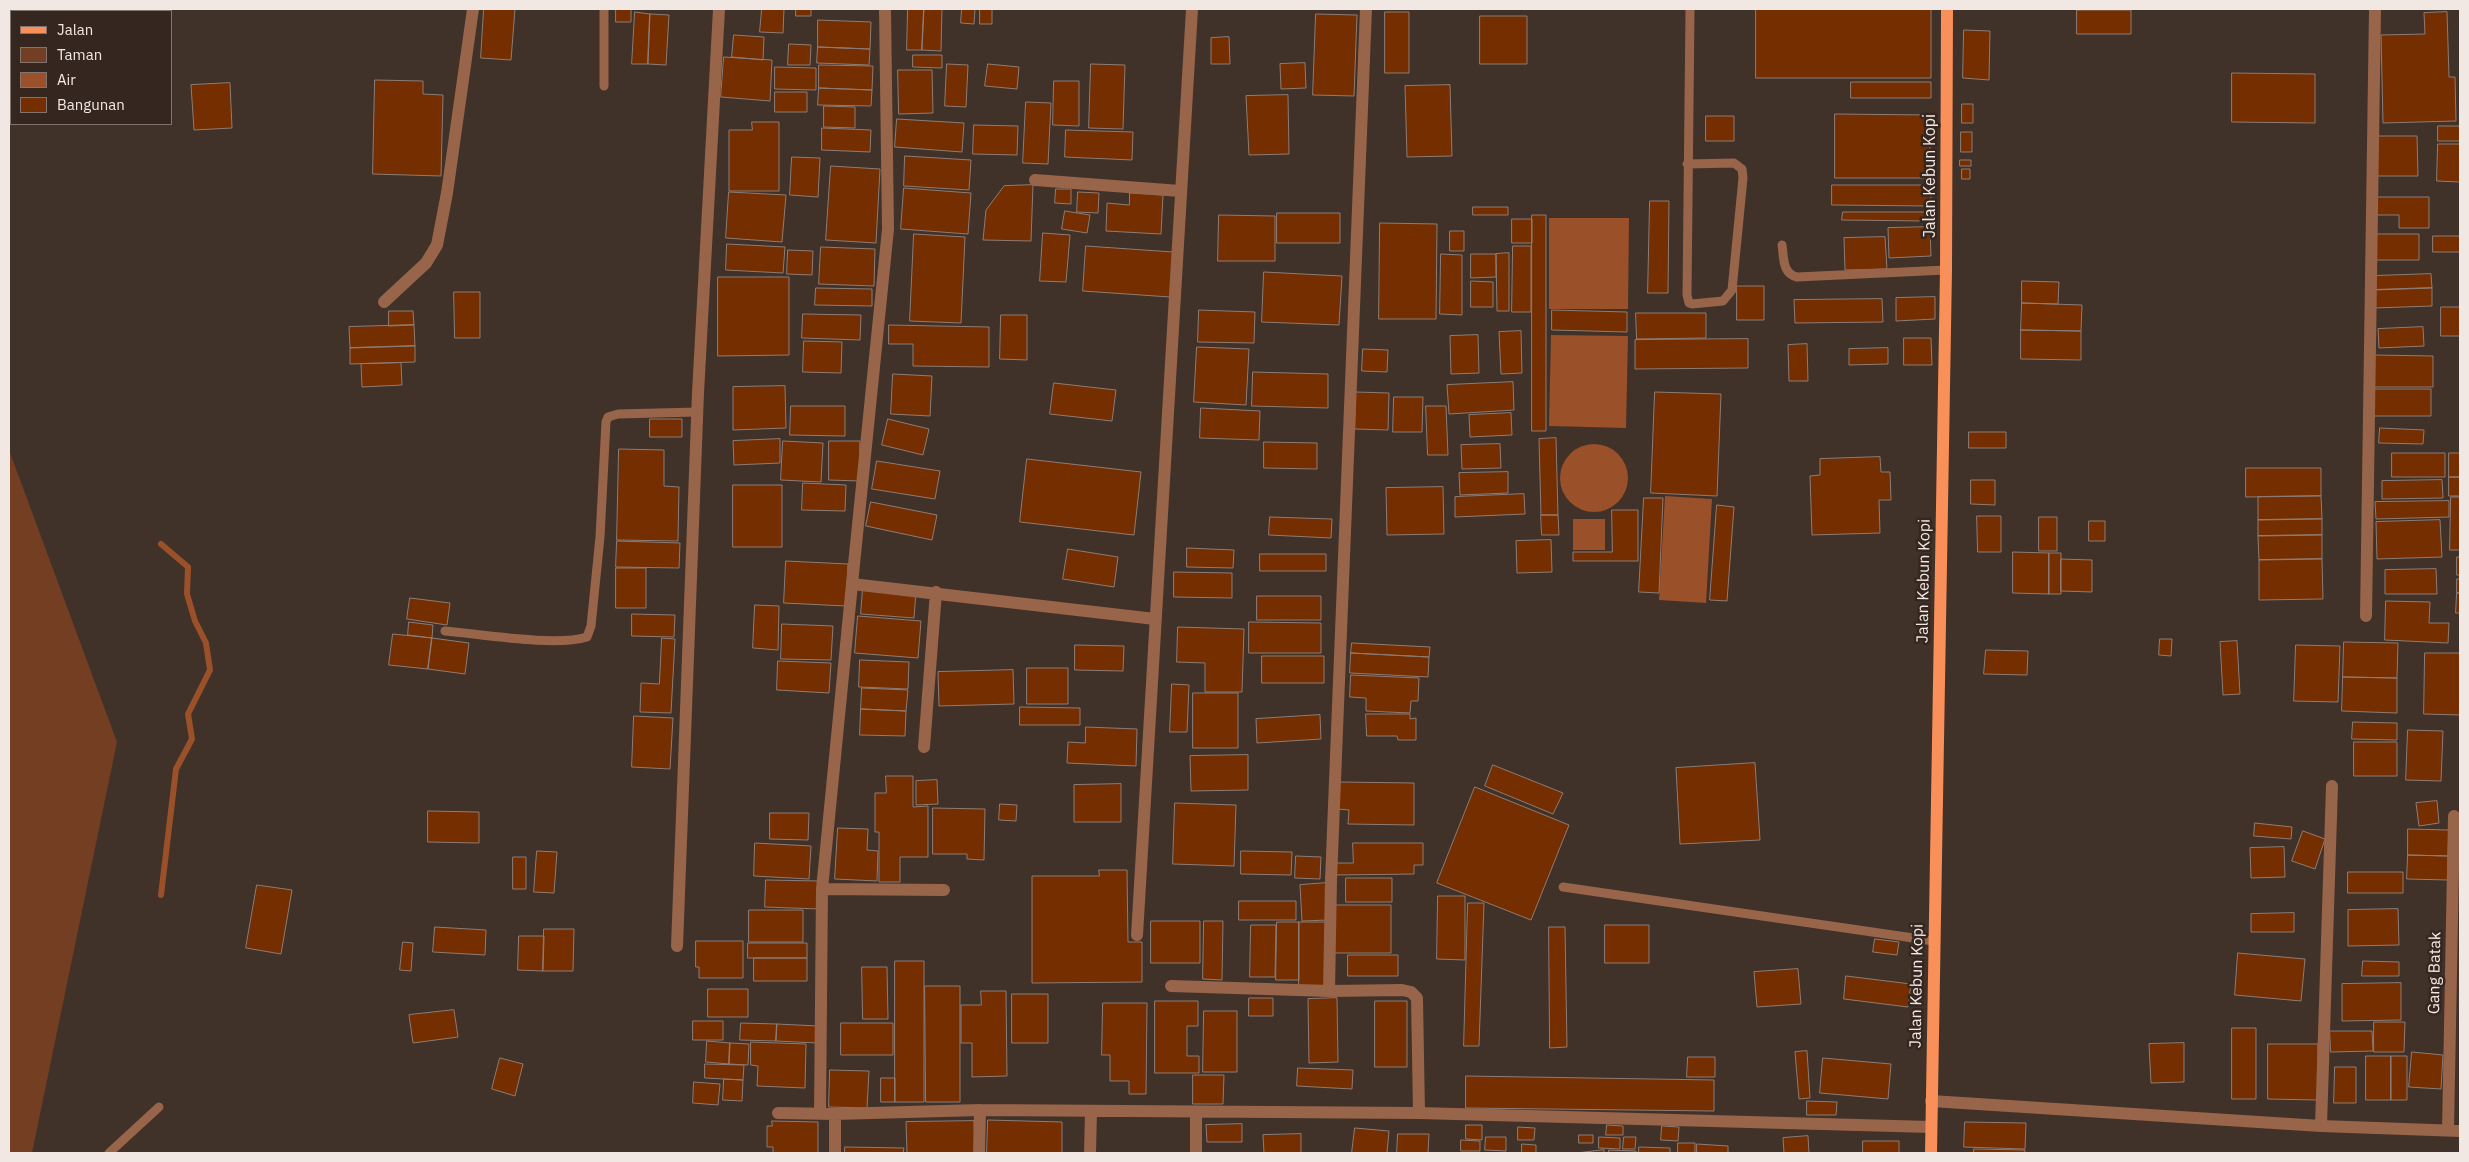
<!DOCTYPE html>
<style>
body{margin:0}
#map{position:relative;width:2469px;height:1162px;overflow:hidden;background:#403129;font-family:"IBM Plex Sans",sans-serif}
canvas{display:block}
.frame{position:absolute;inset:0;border:10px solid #f2e8e3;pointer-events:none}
.legend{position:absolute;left:10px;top:10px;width:162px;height:115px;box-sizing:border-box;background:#352720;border:1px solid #81746e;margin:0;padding:6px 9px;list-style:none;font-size:15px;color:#f2e8e3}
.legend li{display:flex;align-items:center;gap:10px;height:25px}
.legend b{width:25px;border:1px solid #81746e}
</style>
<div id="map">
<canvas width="2469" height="1162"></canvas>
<div class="frame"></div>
<ul class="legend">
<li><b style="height:6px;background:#f98f59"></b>Jalan</li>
<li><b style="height:14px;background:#733e22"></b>Taman</li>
<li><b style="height:14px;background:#9a5028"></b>Air</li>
<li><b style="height:14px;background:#752e00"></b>Bangunan</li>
</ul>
</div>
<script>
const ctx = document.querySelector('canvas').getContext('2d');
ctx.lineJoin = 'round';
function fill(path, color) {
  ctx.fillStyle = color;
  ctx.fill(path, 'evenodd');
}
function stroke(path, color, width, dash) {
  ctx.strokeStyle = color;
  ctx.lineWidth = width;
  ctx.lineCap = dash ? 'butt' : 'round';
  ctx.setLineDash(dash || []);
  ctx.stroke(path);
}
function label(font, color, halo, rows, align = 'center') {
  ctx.font = font + ' "IBM Plex Sans",sans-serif';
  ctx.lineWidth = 5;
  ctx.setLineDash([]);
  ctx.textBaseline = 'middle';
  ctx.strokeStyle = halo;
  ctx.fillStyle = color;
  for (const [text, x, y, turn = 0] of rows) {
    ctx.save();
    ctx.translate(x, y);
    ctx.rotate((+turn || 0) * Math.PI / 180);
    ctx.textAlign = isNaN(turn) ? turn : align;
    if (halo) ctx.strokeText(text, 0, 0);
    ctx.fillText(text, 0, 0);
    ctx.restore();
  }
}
fill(new Path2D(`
 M9 450 117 742 32 1153H9Z`), '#733e22');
fill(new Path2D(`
 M1549 218H1629L1628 309H1549Z
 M1551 335 1628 336 1626 428 1549 426Z
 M1560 478a34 34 0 1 1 68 0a34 34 0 1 1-68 0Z
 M1665 496 1712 499 1706 603 1659 600Z
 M1573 519H1605V550H1573Z`), '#9a5028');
stroke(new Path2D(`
 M161 544 188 567 187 594 195 621 206 643 210 670 188 714 192 739 176 769 161 895`), '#9a5028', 6);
const building = new Path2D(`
 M142 9H166V11H141Z
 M484 9H515L511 60 481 58Z
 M616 9H631V22H616Z
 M762 9H784L783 33 760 32Z
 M796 9H811V16H796Z
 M908 9H924L922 50H907Z
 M924 9H942L941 51 922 50Z
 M962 9H975L974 24 961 23Z
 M980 9H992V24H980Z
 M1756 9H1931V78H1756Z
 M2077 10H2131V34H2077Z
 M635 12 650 14 648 64H632Z
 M1385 12H1409V73H1385Z
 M2447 12 2449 77H2455L2456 121 2383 123 2381 35 2425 34 2424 13Z
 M650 14 669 15 666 65 648 64Z
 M1316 14 1357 15 1354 96 1313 95Z
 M1480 16H1527V64H1480Z
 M818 20 871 22 870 49 818 47Z
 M1964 30 1990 31 1989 80 1963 78Z
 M734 35 764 37 763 60 732 57Z
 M1229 37 1230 64H1211V38Z
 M789 44 811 45 810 65H788Z
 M818 47 870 49 869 65 817 63Z
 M913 55H942V68L913 67Z
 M724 57 772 60 770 101 721 97Z
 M1305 63 1306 88 1281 89 1280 64Z
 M947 64 968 65 966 107 945 106Z
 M988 64 1019 67 1017 89 985 86Z
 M1091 64 1125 65 1123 129 1089 128Z
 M819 65 873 66 872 90 819 88Z
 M775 67 816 68V90L775 89Z
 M898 70H932L933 113 899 114Z
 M2232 73 2315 74V123L2232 122Z
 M375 80 423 81V94L443 95 441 176 373 174Z
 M1054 81H1079V126L1053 125Z
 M1851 82H1931V98H1851Z
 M230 83 232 128 194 130 191 85Z
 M1450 85 1452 156 1407 157 1405 86Z
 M819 88 872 90 871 106 818 105Z
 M775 92H807V112H775Z
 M1288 95 1289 154 1249 155 1246 96Z
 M1026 102 1051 103 1048 164 1023 163Z
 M1962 104H1973V123H1962Z
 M824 106 855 107V128L824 127Z
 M1835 114 1930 115V178H1835Z
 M1706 116H1734V141H1706Z
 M897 119 964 123 962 152 895 147Z
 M752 122H779V191H729V130H752Z
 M974 125 1018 126 1017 155 973 154Z
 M2438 126H2460V141H2438Z
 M822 128 871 130 870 152 822 150Z
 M1066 130 1133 132 1132 160 1065 157Z
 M1961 132H1972V152H1961Z
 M2375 136H2417L2418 176H2375Z
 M2438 144H2460V182L2437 181Z
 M905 156 971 160 969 190 904 186Z
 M792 157 820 158 818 197 790 195Z
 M1960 160H1971V166H1960Z
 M831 166 880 169 876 243 826 240Z
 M1962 169H1970V179H1962Z
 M1033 185 1031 241 983 240 986 210 1004 186Z
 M1832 185H1931V206L1832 205Z
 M904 188 971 193 968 234 901 229Z
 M1056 189H1071V204L1055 203Z
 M729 192 786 195 782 242 726 238Z
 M1078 192 1099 193 1098 213 1077 212Z
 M1130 193 1163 195 1161 234 1106 231 1107 203 1129 205Z
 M2377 197H2429V228H2399V215H2377Z
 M1650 201H1669L1668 293H1648Z
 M1473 207H1508V215H1473Z
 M1065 211 1090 215 1087 233 1062 229Z
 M1843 212H1926V221L1842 220Z
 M1277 213H1340V243H1277Z
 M1219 215 1275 216V261H1218Z
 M1532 215H1546V431H1532Z
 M1512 219H1532V243H1512Z
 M1380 223 1437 224 1436 319H1379Z
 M1930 227 1931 256 1889 258 1888 228Z
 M1450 231H1464V251H1450Z
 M1043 233 1070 235 1066 282 1040 281Z
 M914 234 965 237 961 323 910 321Z
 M2374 234H2419V260H2374Z
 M2433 236H2460V252H2433Z
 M1885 237 1887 269 1845 270 1844 238Z
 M727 244 785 247 783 273 726 270Z
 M1086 246 1173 252 1170 297 1083 291Z
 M1513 246H1531V312H1512Z
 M821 247 875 249 874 286 819 284Z
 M788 250 813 251 812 275 787 274Z
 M1509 253V311H1497L1496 254Z
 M1441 254 1462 255V315L1440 314Z
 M1471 254H1496V277L1471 278Z
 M1264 272 1342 276 1339 325 1262 322Z
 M2431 274 2432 288 2373 290V276Z
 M718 277H789V355L718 356Z
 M1471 281 1493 282V307H1471Z
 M2022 281 2059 282 2058 304 2022 303Z
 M1737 286H1764V320H1737Z
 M816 288 872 289V306L815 305Z
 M2432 288V306L2374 308 2373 290Z
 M454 292H480V338H455Z
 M1935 297V319L1896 321V298Z
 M1882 299 1883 322 1795 323 1794 300Z
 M2022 303 2082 305 2081 331 2021 330Z
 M2441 307H2460V336H2441Z
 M1199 310 1255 312 1254 343 1198 342Z
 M1552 310 1627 312V332L1552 330Z
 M389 311H413L414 325 389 326Z
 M1636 313H1706V338L1637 339Z
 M803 314 861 315 860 340 802 338Z
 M1001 315H1027V360L1000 359Z
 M414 325 415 346 350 348 349 327Z
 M889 325 989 327V367L913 366V344H889Z
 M2423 327 2424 346 2379 348 2378 329Z
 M2021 330 2081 331V360L2021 359Z
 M1521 331 1522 373 1501 374 1499 332Z
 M1478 335 1479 373 1451 374 1450 336Z
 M1904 338H1931L1932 365H1904Z
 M1748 339V368L1635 369V340Z
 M804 341 842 342 841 373 803 372Z
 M1807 344 1808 381H1789L1788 345Z
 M415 346V362L350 364V348Z
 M1197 347 1249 349 1246 405 1194 402Z
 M1888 348V364L1849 365V349Z
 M1363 349 1388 350 1387 372 1362 371Z
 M2374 355 2433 356V387H2373Z
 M401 363 402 385 362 387 361 364Z
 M1253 372 1328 374V408L1252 406Z
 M893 374 932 376 930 416 891 414Z
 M1513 382 1514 410 1449 414 1447 385Z
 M1054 383 1116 390 1112 421 1050 414Z
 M785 386 786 428 733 430V387Z
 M2374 389H2431V416H2374Z
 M1356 392 1389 393 1388 430 1355 429Z
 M1655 392 1721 394 1717 496 1651 493Z
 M1394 397H1423L1422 432H1393Z
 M791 406H845V436L790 435Z
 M1426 406H1446L1448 455H1428Z
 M1201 408 1260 411 1259 440 1200 438Z
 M1511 413 1512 435 1470 437 1469 415Z
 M650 419H682V437H650Z
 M888 419 929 429 923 455 882 445Z
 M2380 428 2424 430 2423 444 2379 443Z
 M1969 432H2006V448H1969Z
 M1556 438 1558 515H1541L1539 439Z
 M780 439V463L734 465 733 441Z
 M783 441 823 443 821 482 781 480Z
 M829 441H860L859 481 829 480Z
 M1264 442 1317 443V469L1264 468Z
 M1500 444 1501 468 1462 469 1461 445Z
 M619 449 664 450V486L679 487 678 541 617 540Z
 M2392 453H2445V477H2392Z
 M2449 453H2460V477H2449Z
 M1880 457 1881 472H1890L1891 500H1879L1880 533 1812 535 1810 476 1820 475V459Z
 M1027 459 1141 472 1134 535 1020 522Z
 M877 461 940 471 935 499 872 489Z
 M2246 468H2321V496L2246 497Z
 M1508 472V493L1460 495 1459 473Z
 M2449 477H2460V496H2449Z
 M1971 480H1995V505L1971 504Z
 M2442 480 2443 498 2382 499V481Z
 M803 483 846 485 845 511 802 510Z
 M733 485H782V547H733Z
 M1443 487 1444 534 1387 535 1386 488Z
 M1524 494 1525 514 1455 517V497Z
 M2321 496 2322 519 2258 520V497Z
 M2451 497H2460V550H2450Z
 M1644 498H1663L1659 593 1639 592Z
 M2449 501V517L2376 519 2375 502Z
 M871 502 937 515 932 540 866 526Z
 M1717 505 1734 507 1727 601 1710 600Z
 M1612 510H1638V561H1573V552H1612Z
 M1541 515H1558L1559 535H1542Z
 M1977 516H2001V552H1978Z
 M1270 517 1332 519 1331 538 1269 535Z
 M2039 517H2057V551H2039Z
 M2322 519V535L2258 536V520Z
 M2440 520 2442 557 2377 559 2376 522Z
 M2089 521H2105V541H2089Z
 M2322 535V559L2259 560 2258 536Z
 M1551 540 1552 572 1517 573 1516 541Z
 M617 541 680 543 679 568 616 567Z
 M1187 548 1234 550 1233 568 1187 567Z
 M1068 549 1118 557 1114 587 1063 579Z
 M2013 552 2049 553V594L2013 593Z
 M2049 553H2061V594H2049Z
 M1260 554H1326V571H1260Z
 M2457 557H2460V575H2457Z
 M2061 559 2092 560V592L2061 591Z
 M2322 559 2323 599 2259 600V560Z
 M786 561 848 564 846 606 784 603Z
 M616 568H646V608H616Z
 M2436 569 2437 594H2385V570Z
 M1174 572 1232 573V598L1174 597Z
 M2457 579H2460V593H2457Z
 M863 588 916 591 914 618 861 614Z
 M2457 593H2460V613H2456Z
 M1257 596H1321V620H1257Z
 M410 598 450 603 447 625 407 619Z
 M2386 601 2430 602 2429 623H2449L2448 643 2385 640Z
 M755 605 779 606 778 650 753 648Z
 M632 614 675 615 674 637 632 636Z
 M858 616 921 621 918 658 855 653Z
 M409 622 433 625 432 638 408 635Z
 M1249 622 1321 623V653H1249Z
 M782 624 833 626 831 660 781 659Z
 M1178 627 1244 629 1242 692H1205V663L1177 662Z
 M393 634 432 638 428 669 389 665Z
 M432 638 469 643 465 674 428 669Z
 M662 638 675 639 671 713 640 712 641 683 659 684Z
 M2160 639H2172L2171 656 2159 655Z
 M2237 641 2240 694 2223 695 2220 642Z
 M2344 642 2398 643 2397 678 2343 677Z
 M1352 643 1430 647 1429 657 1351 653Z
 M1075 645 1124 646 1123 671 1075 670Z
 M2296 645 2340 646 2338 702 2294 701Z
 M1986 650 2028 651 2027 675 1984 674Z
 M1351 653 1429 657 1428 677 1350 673Z
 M2425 653H2460V715L2424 714Z
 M1262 656H1324V683H1262Z
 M860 660 909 662 908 689 859 687Z
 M778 661 831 663 829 693 777 690Z
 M1027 668H1068V704H1027Z
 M1013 670 1014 704 939 706 938 672Z
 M1351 675 1419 678 1418 701H1411L1410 713 1366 711V698L1350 697Z
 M2343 677 2397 678V713L2342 711Z
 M1172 684 1189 685 1187 732H1170Z
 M862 688 908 690 906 711 861 709Z
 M1193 693H1238V748H1193Z
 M1020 707 1080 708V725H1020Z
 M861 709 906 711 905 736 860 735Z
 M1366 714H1410V719L1416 718V740H1398L1397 736H1367Z
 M1320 715 1321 739 1257 743 1256 719Z
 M634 716 673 718 670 769 632 767Z
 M2353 722 2397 723V740L2352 739Z
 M1086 727 1137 729 1136 766 1067 763 1068 742 1085 743Z
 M2408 730 2443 731 2441 781 2406 780Z
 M2354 742H2397V776H2354Z
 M1248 755V790L1191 791 1190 756Z
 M1755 763 1760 840 1680 844 1676 768Z
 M1493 765 1563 793 1553 814 1485 786Z
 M886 776H913V807L928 806V857H900V882H879V832H875V793H886Z
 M937 780 938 804 916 805V781Z
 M1339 782 1414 783V825L1348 824 1349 810 1338 809Z
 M1121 784V822H1074V785Z
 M1475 787 1569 825 1531 920 1437 883Z
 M2437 801 2439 823 2419 826 2416 803Z
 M1175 803 1236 805 1234 866 1173 864Z
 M1000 804 1017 805 1016 821 999 820Z
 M933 808 985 809 984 860 967 859V854H933Z
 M428 811 479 812V843L428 842Z
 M770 813H809L808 840 770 839Z
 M2255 823 2292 827 2291 839 2254 836Z
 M838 828 868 829 867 850 878 851 877 881 835 879Z
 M2408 829 2449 830 2448 856 2408 855Z
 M2303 831 2325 839 2315 869 2292 861Z
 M755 843 811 846 809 879 754 876Z
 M1353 843H1423V865H1414V874L1334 875V863H1353Z
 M2284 847 2285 877 2251 878 2250 848Z
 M537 851 557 852 554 893 534 892Z
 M1241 851 1292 852 1291 875 1241 874Z
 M2408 855 2448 856V880L2407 879Z
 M1296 856 1321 857 1320 879 1295 878Z
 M513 857H526V889H513Z
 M1099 870H1127L1128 942H1142V982L1032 983V876H1099Z
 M2348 872H2403V893H2348Z
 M1346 878H1392V902H1346Z
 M766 880 820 881 819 909 765 907Z
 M1327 883 1329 920 1302 921 1300 885Z
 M257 885 292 890 281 954 246 948Z
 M1438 896H1465V960L1437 959Z
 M1239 901H1296V920H1239Z
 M1468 903H1484L1479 1046H1464Z
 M1334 905H1391V953H1334Z
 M2398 909 2399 945 2348 946V910Z
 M749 910H803V942H749Z
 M2294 913V932H2251V914Z
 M1151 921H1200V963H1151Z
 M1204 921H1223L1222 980 1203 979Z
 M1277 922H1299V980H1276Z
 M1299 922H1327V988L1299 987Z
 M1251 925H1276L1275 977H1250Z
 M1605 925H1649V963H1605Z
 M435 927 486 930 485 955 433 952Z
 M1549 927H1565L1567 1047 1550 1048Z
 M544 929H574L573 971H543Z
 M519 936H544L543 971 518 970Z
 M1875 939 1899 942 1897 955 1873 952Z
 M696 941H743V978H699V967H696Z
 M403 942 413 943 411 971 400 970Z
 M748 943H807V958H748Z
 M2238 953 2305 959 2301 1001 2235 995Z
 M1348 955H1398V976H1348Z
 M754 958H807V981H754Z
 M895 961H924V1102H895Z
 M2363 961 2399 962V976H2362Z
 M862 967H887L888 1019H863Z
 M1798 969 1801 1004 1757 1007 1754 972Z
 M1846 976 1911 984 1908 1007 1844 999Z
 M2401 983V1020L2342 1021V984Z
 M925 986H960V1102H926Z
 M708 989H748V1017H708Z
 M981 991H1006L1007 1076 972 1077V1043H961V1005H981Z
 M1012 994H1048V1043H1012Z
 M1249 998H1273V1016H1249Z
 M1337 998 1338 1062 1309 1063 1308 999Z
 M1155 1001H1198V1026H1187V1056H1199V1073H1155Z
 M1375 1001H1407V1067H1375Z
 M1103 1003H1147L1146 1094H1129V1081H1110V1055H1102Z
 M454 1010 458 1037 413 1043 409 1015Z
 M1204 1011H1237V1072H1203Z
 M693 1021H723V1040H693Z
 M2374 1022H2405L2404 1052H2374Z
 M741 1023 777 1024 776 1041 740 1040Z
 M841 1023H893V1055H841Z
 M777 1024 818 1026 817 1043 776 1041Z
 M2232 1028H2256V1099H2232Z
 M2330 1031H2372L2373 1051 2331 1052Z
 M707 1041 730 1043 729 1064 706 1062Z
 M751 1042 806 1044 805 1088 757 1086 758 1066 751 1065Z
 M730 1043 749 1044 748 1065 729 1064Z
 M2184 1043V1082L2151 1083 2149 1044Z
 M2268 1044H2318V1100L2268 1099Z
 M1807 1051 1810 1098 1799 1099 1795 1052Z
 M2412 1052 2443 1055 2441 1089 2409 1087Z
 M2366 1056H2391V1100H2366Z
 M2391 1056H2407V1100H2391Z
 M1688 1057H1715V1077H1687Z
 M500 1058 523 1064 515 1096 492 1089Z
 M1823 1058 1891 1064 1888 1099 1820 1093Z
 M705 1064 744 1065 743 1080 705 1078Z
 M2335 1067H2356V1103H2334Z
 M1298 1068 1353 1070 1352 1089 1297 1086Z
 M830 1070 869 1071 867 1108 829 1107Z
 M1193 1075H1224L1223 1104H1193Z
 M1466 1076 1714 1080V1111L1466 1108Z
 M881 1078H895V1102H881Z
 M724 1079 743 1080 742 1101 723 1100Z
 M694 1082 720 1084 718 1105 693 1103Z
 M1807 1101 1837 1102 1836 1115H1807Z
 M988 1120 1062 1122V1153H987Z
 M772 1121 818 1122V1153H773V1147H767V1126H772Z
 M974 1121 975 1153H907L906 1122Z
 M1965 1122 2026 1123 2025 1149 1964 1147Z
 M1242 1124V1142H1207L1206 1125Z
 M1466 1125H1482V1140L1466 1139Z
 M1607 1125 1623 1126V1135H1606Z
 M1662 1126 1679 1127 1678 1141 1661 1140Z
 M1518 1127 1535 1128 1534 1140H1518Z
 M1355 1128 1389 1131 1387 1153H1352Z
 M1301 1134V1153H1264L1263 1135Z
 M1398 1134H1429L1428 1153H1397Z
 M1579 1135H1593V1143H1579Z
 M1808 1136 1809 1153H1784L1783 1138Z
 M1486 1137H1506V1151L1485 1150Z
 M1599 1137 1620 1138V1149L1599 1148Z
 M1624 1137H1636L1635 1149H1623Z
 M1461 1140 1480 1141V1151H1461Z
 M1863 1141H1899V1153H1863Z
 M1678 1143H1695V1153H1678Z
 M1522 1144 1536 1145V1153H1522Z
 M1697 1144 1728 1146V1153H1697Z
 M845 1147 904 1148 903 1153H845Z
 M1639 1147 1670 1148V1153H1639Z
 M1974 1149 2025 1150V1153H1974Z
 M1604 1150V1153H1577Z
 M1609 1150 1636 1151V1153H1609Z`);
fill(building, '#752e00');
stroke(building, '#8e7c74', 1);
stroke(new Path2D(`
 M604 9V86
 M1687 164 1734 163 1742 169 1743 178 1732 290 1723 301 1692 304 1689 303 1687 295 1690 9
 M1782 245C1784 257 1782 274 1797 277L1946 270
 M445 631C481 634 555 647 587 637L591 626 600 537 606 422 608 417 618 414 697 412
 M1563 887 1934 941
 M109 1153 159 1107`), '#98644a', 9);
stroke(new Path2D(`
 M885 9 888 229 852 584 1155 619
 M1035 180 1180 191
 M384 302 426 263 437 245 447 193 473 9
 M2366 616 2375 9
 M924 747 936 592
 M822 889 944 890
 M1137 935 1192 9
 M677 946 698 393 719 9
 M1171 986 1329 991 1402 990 1411 992 1417 998 1419 1113
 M1329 991 1331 880 1366 9
 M1931 1101 2321 1126 2460 1131
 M778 1113 835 1114 980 1110 1419 1113 1931 1127
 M820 1113 822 889 852 584
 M1196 1113V1153
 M2321 1126 2332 786
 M2448 1130 2454 816
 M835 1153V1114
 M979 1153 980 1110
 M1090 1153 1091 1112`), '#98644a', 12);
stroke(new Path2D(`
 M1931 1153 1946 270 1947 9`), '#f98f59', 12);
label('16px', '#f2e8e3', '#352720', [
 ["Jalan Kebun Kopi",1930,176,-90],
 ["Jalan Kebun Kopi",1924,581,-89],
 ["Gang Batak",2435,973,-89],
 ["Jalan Kebun Kopi",1917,986,-89]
]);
</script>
